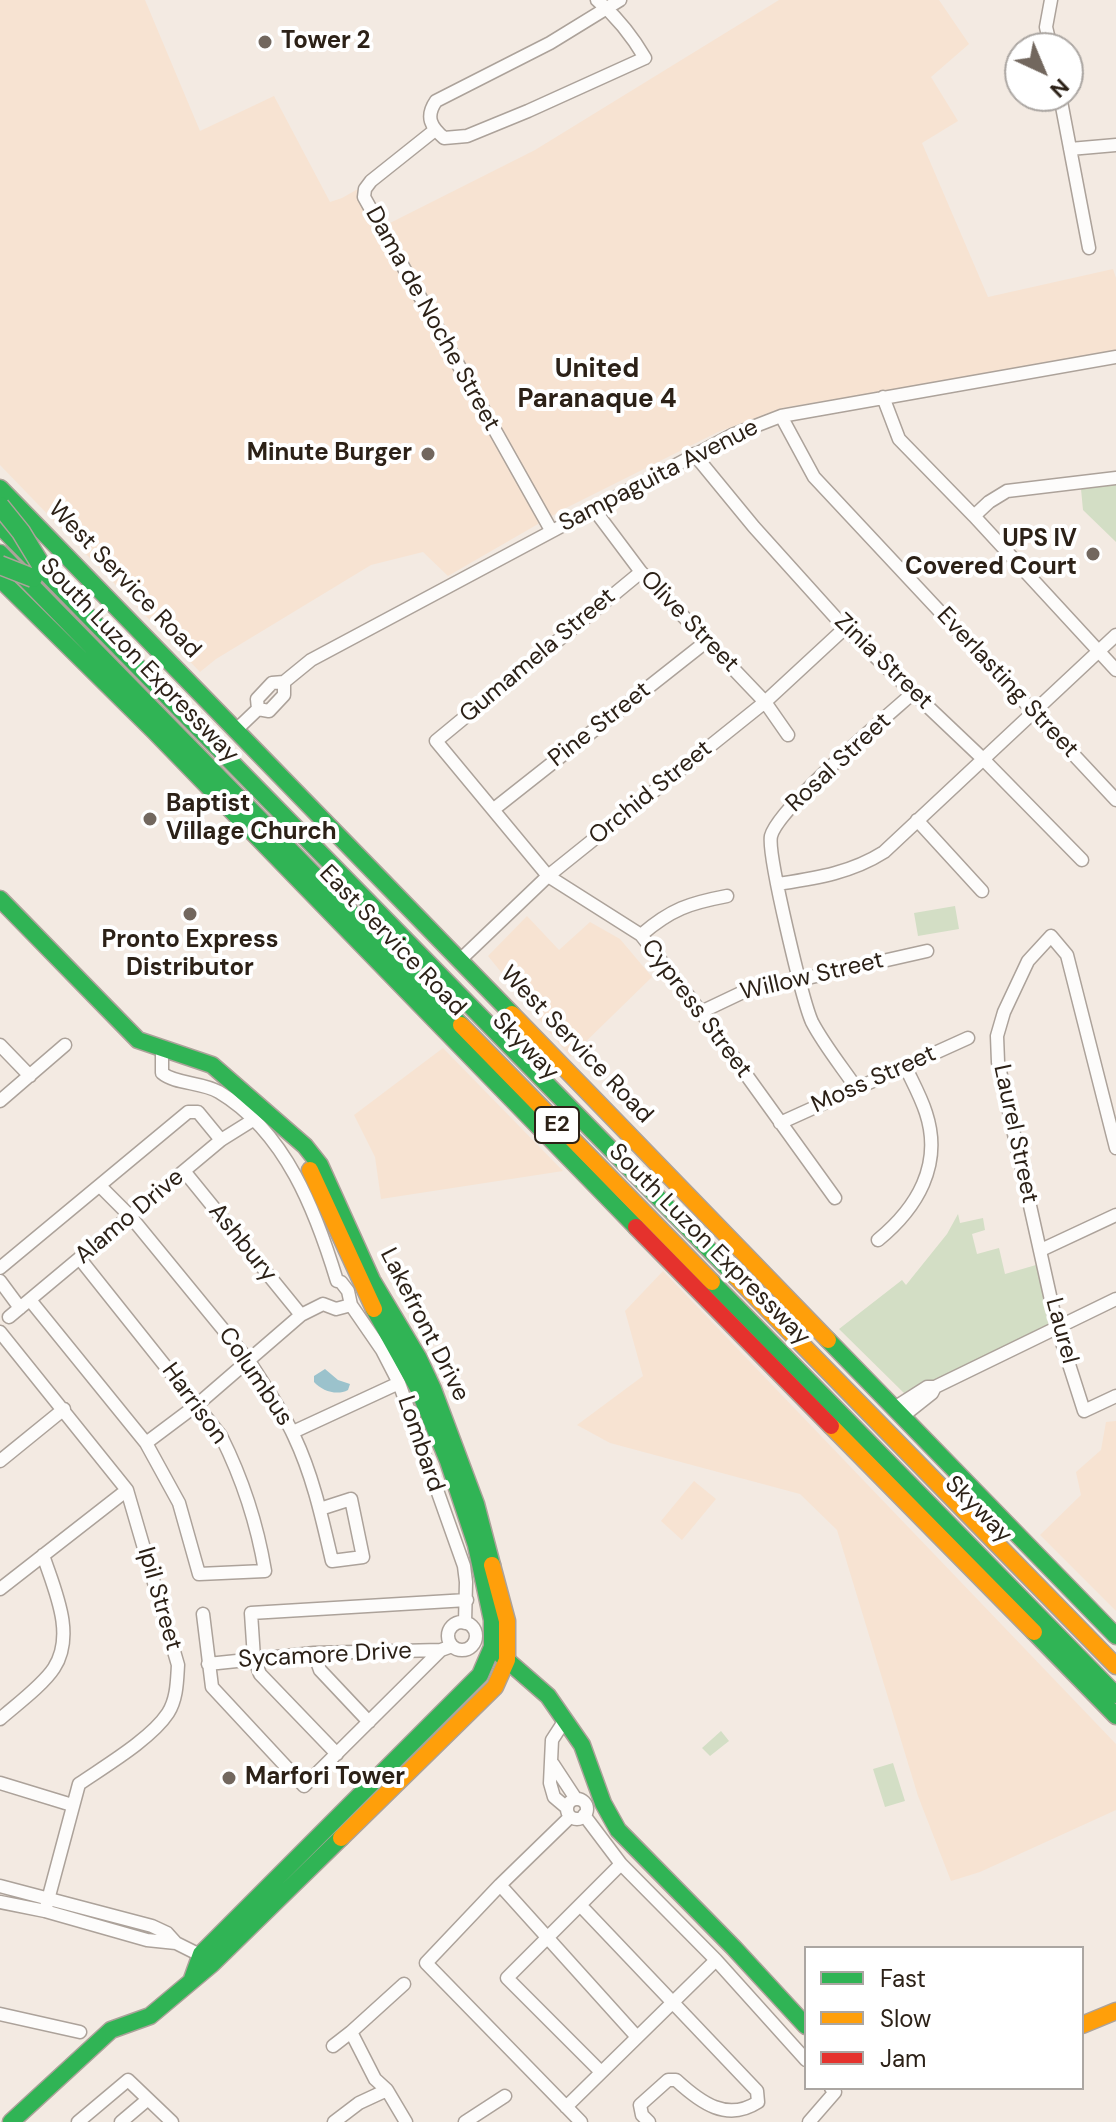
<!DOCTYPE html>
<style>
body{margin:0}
#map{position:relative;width:1116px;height:2122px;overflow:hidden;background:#f3eae2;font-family:"DM Sans",sans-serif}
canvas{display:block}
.legend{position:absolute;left:804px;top:1946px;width:280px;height:144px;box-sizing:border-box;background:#fff;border:2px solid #aba6a2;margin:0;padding:10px 14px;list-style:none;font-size:24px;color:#2c2117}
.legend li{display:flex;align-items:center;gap:16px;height:40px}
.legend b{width:40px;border:2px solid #aba6a2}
.north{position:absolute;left:1004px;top:32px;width:80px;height:80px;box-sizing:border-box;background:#fff;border:2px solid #aba6a2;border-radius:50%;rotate:136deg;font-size:22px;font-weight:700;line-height:32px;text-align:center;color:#2c2117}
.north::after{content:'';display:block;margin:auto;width:28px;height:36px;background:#72675e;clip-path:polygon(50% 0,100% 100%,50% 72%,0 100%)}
</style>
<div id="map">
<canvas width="1116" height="2122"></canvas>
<ul class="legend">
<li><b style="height:10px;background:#30b455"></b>Fast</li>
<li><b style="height:10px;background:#ff9f0a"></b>Slow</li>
<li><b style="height:10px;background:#e5322d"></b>Jam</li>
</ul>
<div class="north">N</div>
</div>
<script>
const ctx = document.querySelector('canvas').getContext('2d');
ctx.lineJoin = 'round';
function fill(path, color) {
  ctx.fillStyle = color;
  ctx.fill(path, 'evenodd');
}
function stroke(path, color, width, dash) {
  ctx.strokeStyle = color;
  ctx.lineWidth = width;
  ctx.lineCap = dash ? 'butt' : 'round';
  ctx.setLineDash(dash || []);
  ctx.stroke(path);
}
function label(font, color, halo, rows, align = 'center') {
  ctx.font = font + ' "DM Sans",sans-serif';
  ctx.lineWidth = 8;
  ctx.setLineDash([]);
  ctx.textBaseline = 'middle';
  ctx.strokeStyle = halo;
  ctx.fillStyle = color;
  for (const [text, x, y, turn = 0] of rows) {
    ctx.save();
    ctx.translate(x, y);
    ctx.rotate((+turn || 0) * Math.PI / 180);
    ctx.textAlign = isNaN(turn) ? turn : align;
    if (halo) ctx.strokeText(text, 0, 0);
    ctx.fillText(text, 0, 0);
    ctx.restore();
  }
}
fill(new Path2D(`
 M0 0H145L200 131 274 96 330 202 342 198 365 185 388 224 535 150 779 0H939L969 44 931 77 958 121 922 143 988 297 1113 269 1116 278V352L782 408 718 432 564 509 448 576 423 552 371 565 216 659 200 672 0 465Z
 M527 916 559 950 590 922 620 939 652 977 570 1057 488 956Z
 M443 1048 563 1171 381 1199 375 1157 354 1115Z
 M663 1271 1116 1744V1810L980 1872 951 1881 918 1796 837 1530 800 1494 610 1443 577 1425 643 1376 625 1311Z
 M1116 1421V1611L1040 1535 1081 1495 1076 1472 1101 1450 1106 1422Z
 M694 1481 716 1499 682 1540 661 1521Z`), '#f7e3d2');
fill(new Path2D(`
 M1116 484V542L1083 510 1081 489Z
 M955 906 959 929 918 936 914 913Z
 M958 1214 960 1223 983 1218 985 1230 972 1234 977 1254 999 1248 1005 1274 1036 1265 1040 1268 1050 1325 908 1397 839 1329 902 1280 906 1285 947 1234Z
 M721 1731 729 1741 710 1756 702 1748Z
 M893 1763 905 1801 885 1807 873 1769Z`), '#d3dec5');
fill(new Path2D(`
 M325 1369 338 1380 350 1384 348 1390C337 1396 322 1391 314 1382V1376Z`), '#9bc2cc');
const street = new Path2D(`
 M597 0C616 16 632 36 645 58L528 111 467 136 444 138C431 127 425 117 436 101L550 43 620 0
 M1051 48 1046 27 1051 0
 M1060 96 1089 248
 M435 130 371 181 365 189 364 197 551 530
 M1070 149 1116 145
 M883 397 899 439 974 516 1116 670
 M781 416 814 477 1116 800
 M694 454 754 527 845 628 982 758 1082 860
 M593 508 641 572 765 702 788 735
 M974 516 989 502 1007 491 1116 478
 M641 572 436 741 548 876 641 935 701 1012 835 1198
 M258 709 257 699 272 683 284 682 311 660 732 435 781 416 1116 357
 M236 730 258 709 269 711 284 695V682
 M494 809 707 641
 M917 820 982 891
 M778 884C816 878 851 873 884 852L1116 635
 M641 935C671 909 690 903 727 896
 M460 960 548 876 765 702 845 628
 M701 1012 741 993 927 951
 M0 1045 30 1076
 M162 1048V1073C175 1084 202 1082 219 1092 286 1132 316 1212 337 1281
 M857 1089C842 1067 824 1045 812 1022 803 1002 767 854 771 836 778 808 886 717 913 693
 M0 1101 65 1045
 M780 1123 968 1038
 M1116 1148 1067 955 1051 936 1028 961 1004 1012 997 1036 998 1062 1057 1327 1084 1411 1116 1396
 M184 1171 301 1315
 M100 1186 131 1217 249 1361C264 1385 282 1410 294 1436 313 1476 322 1518 332 1561L363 1557 351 1499 320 1509
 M878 1240C917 1208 943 1165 926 1113 921 1097 912 1081 905 1066
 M1041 1250 1116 1215
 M0 1268 188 1112H198L221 1140
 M0 1281 20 1308
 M337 1281 341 1282 348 1291 351 1305 382 1350 399 1383 464 1566 466 1582 465 1623
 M30 1300 146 1443 179 1503 199 1574 265 1571C257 1523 243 1480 221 1436L80 1259
 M9 1317 221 1140 253 1120
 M0 1332 127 1490 178 1665C177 1681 177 1699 168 1713 151 1739 105 1766 79 1784L45 1911
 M894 1408 927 1387H935L1116 1299
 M903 1416 932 1393 935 1387
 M293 1432 399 1383
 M146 1443 198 1404 301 1315 323 1304 336 1309 351 1305
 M0 1461 64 1409
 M0 1589 127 1490
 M203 1614 212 1687 304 1786 441 1650 452 1646
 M448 1636a14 14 0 1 1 28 0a14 14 0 1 1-28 0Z
 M314 1653 320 1670 369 1722
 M208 1664 314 1653 441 1650
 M0 1719C16 1705 43 1685 54 1668 76 1634 54 1589 43 1555
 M565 1720 552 1740 550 1783 554 1797 567 1808
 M337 1754 260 1674 254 1658 251 1613 467 1600
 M553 1764 576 1799
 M0 1783 72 1805
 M567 1809a10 10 0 1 1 20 0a10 10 0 1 1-20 0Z
 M584 1815 621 1864 716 1960 806 2060
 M570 1817 500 1885 426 1963 581 2122
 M500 1885 637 2037
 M0 1886 152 1926 167 1933 176 1943 206 1958
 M0 1902 45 1911 147 1940 176 1943
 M580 1905 757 2091 758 2102C727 2122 701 2103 676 2080H668L640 2105 642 2115 649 2122
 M0 2014 80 2032
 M351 2032 404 1984
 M333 2046 351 2032 375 2079 387 2090
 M601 2072 507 1978 621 1864
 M566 2107 716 1960
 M78 2122 128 2080 172 2122
 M121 2122 147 2100
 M334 2122 359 2103 387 2090 406 2122
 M465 2122 505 2096
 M809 2122 835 2092 831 2088`);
const fast = new Path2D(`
 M0 488 512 1014
 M0 526 736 1277
 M0 553 461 1025
 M0 579 154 731 636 1227
 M0 899 138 1040 212 1065 305 1146 320 1165 372 1280 418 1357 433 1389 476 1504 492 1565
 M712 1282 1116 1695
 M828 1340 1116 1636
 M1034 1632 1116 1716
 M501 1655 548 1696 582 1745 603 1803 618 1830 734 1948 806 2026
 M192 1979 201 1954 480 1675 492 1647V1620L476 1545 448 1461 418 1388 374 1309
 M11 2122 111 2030 150 2016 212 1964 341 1838`);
const slow = new Path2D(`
 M512 1014 828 1340
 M461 1025 712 1282
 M310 1170 374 1309
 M736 1277 1116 1666
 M831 1426 1034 1632
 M341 1838 495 1687 507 1660V1621L492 1565
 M1082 2025 1116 2011`);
const jam = new Path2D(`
 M636 1227 831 1426`);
stroke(street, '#aca29a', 15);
stroke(fast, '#aca29a', 19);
stroke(slow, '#aca29a', 19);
stroke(jam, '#aca29a', 19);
stroke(street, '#fdfcfb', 12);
stroke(fast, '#30b455', 16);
stroke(slow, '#ff9f0a', 16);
stroke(jam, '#e5322d', 16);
const fastBridge = new Path2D(`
 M0 506 21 532 44 570
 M0 565 33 578`);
stroke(fastBridge, '#aca29a', 21, []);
stroke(fastBridge, '#30b455', 18);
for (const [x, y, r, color] of [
 [265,42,8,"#72675e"],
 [428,454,8,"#72675e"],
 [1093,554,8,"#72675e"],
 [150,819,8,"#72675e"],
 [190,914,8,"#72675e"],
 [229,1778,8,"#72675e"]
]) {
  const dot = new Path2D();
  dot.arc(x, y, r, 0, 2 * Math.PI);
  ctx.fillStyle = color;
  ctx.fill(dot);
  stroke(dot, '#fff', 3);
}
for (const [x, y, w] of [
 [557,1125,44]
]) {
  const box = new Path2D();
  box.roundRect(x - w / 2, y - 18, w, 36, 6);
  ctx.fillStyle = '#fff';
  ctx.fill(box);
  stroke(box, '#2c2117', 2);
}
label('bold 22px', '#2c2117', null, [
 ["E2",557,1125]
]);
label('bold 24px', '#2c2117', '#fff', [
 ["Tower 2",281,42],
 ["Minute Burger",412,454,"right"],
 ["UPS IV",1077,540,"right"],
 ["Covered Court",1077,568,"right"],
 ["Baptist",166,805],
 ["Village Church",166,833],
 ["Pronto Express",190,941,"center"],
 ["Distributor",190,969,"center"],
 ["Marfori Tower",245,1778]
], 'left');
label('24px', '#2c2117', '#fff', [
 ["Dama de Noche Street",432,319,61],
 ["Sampaguita Avenue",659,476,-27],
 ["West Service Road",124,580,46],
 ["Olive Street",689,622,46],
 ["Gumamela Street",538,656,-40],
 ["South Luzon Expressway",139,661,46],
 ["Zinia Street",883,662,44],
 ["Everlasting Street",1007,683,47],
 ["Pine Street",600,725,-38],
 ["Rosal Street",839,763,-43],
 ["Orchid Street",651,793,-39],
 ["East Service Road",392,941,46],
 ["Willow Street",812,977,-13],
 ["Cypress Street",696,1009,53],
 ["West Service Road",576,1045,46],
 ["Skyway",525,1047,46],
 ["Moss Street",874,1080,-24],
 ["Laurel Street",1015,1134,78],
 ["Alamo Drive",130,1217,-40],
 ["Ashbury",242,1243,51],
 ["South Luzon Expressway",709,1245,45],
 ["Lakefront Drive",424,1325,63],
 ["Laurel",1061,1331,75],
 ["Columbus",255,1377,56],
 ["Harrison",194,1404,54],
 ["Lombard",420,1444,71],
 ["Skyway",978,1510,45],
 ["Ipil Street",159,1599,74],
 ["Sycamore Drive",325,1656,-3]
]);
label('bold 26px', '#2c2117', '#fff', [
 ["United",597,370],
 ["Paranaque 4",597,400]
]);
</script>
